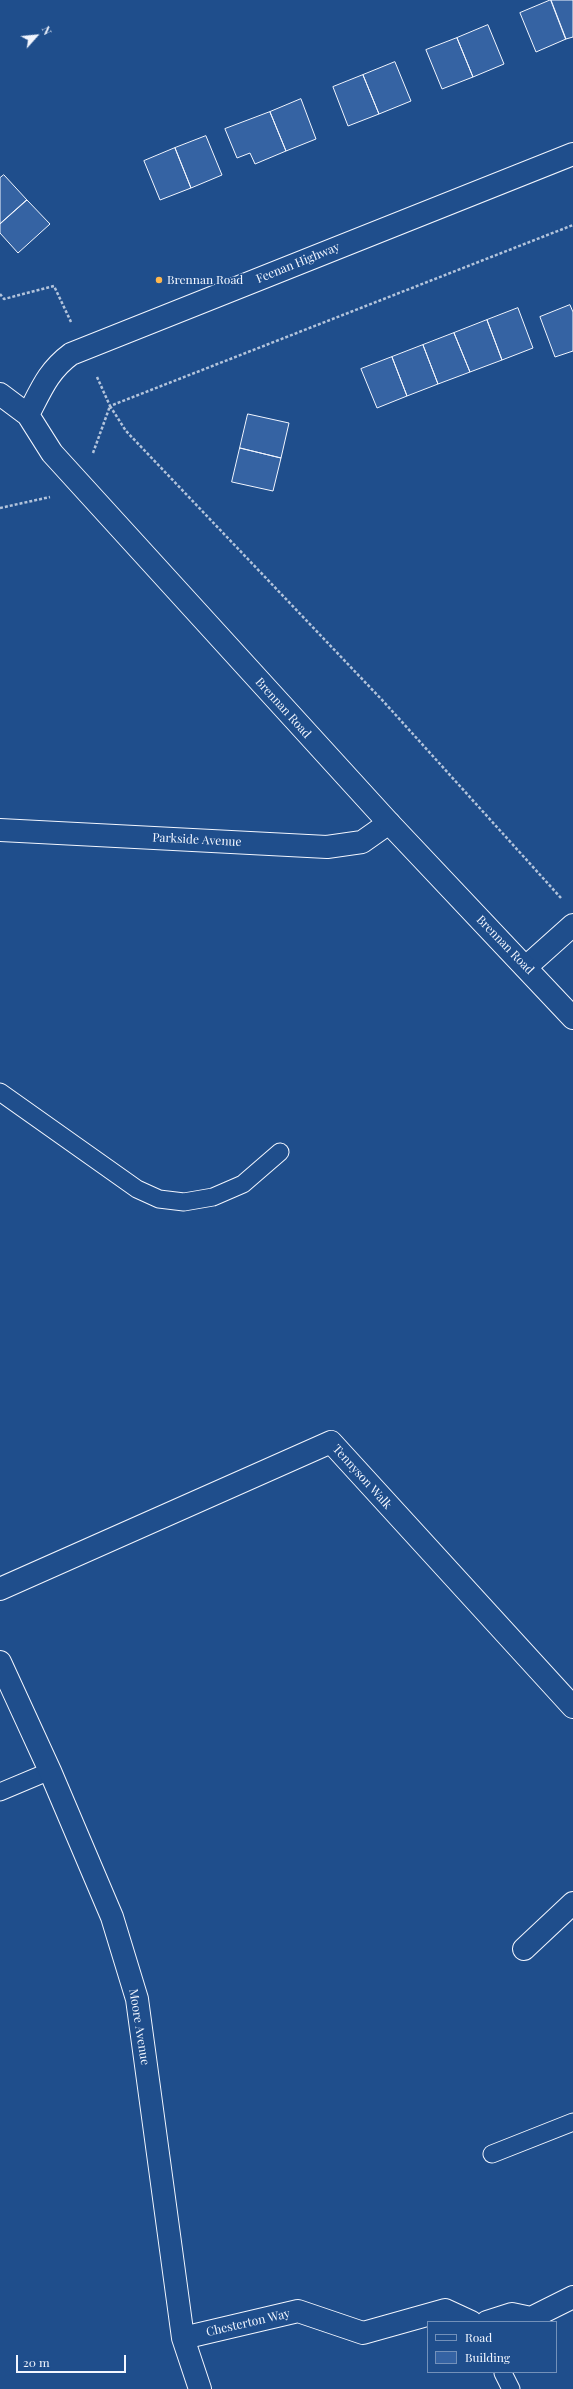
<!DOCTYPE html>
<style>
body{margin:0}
#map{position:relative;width:573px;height:2389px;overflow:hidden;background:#1f4e8c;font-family:"Playfair Display",serif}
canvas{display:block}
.legend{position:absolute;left:427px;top:2321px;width:130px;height:52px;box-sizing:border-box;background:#1f4e8c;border:1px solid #7391ba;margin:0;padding:5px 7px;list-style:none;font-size:12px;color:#f2f6ff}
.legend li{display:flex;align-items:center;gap:8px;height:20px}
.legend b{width:20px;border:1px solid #7391ba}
.north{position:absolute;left:16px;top:16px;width:40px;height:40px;-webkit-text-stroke:3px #1f4e8c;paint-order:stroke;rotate:63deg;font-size:11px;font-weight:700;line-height:16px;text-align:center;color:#f2f6ff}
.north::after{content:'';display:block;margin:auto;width:14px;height:18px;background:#f2f6ff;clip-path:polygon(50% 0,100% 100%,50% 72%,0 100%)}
.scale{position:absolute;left:16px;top:2355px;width:110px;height:18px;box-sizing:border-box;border:2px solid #f2f6ff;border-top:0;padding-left:5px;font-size:12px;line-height:14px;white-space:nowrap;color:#f2f6ff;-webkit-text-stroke:3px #1f4e8c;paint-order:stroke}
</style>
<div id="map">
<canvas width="573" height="2389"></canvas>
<ul class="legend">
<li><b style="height:5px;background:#1f4e8c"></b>Road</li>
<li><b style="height:11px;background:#3563a3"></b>Building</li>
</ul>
<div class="north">N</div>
<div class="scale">20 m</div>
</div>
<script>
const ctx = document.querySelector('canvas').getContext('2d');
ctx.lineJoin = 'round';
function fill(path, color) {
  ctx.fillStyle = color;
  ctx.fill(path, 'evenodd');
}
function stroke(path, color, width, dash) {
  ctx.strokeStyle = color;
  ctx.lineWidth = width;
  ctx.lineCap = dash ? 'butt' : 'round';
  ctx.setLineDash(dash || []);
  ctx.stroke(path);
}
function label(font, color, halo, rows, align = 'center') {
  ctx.font = font + ' "Playfair Display",serif';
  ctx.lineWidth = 3;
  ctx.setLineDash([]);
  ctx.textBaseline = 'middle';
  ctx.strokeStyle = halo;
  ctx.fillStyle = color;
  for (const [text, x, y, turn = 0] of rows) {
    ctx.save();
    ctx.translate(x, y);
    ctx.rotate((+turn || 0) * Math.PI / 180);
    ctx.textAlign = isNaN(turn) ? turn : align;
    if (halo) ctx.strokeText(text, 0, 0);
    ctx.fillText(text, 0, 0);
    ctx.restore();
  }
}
const building = new Path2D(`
 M551 0 566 39 536 52 520 13Z
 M551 0H573V37L566 39Z
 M488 25 504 64 473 77 457 38Z
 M457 38 473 77 442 89 426 50Z
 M395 62 411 101 379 114 363 75Z
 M363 75 379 114 348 126 333 87Z
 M301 99 316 139 286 151 270 112Z
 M270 112 286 151 255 164 250 153 237 158 225 129Z
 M206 136 222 175 191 188 175 148Z
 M175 148 191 188 160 200 144 161Z
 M4 175 27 200 0 224V178Z
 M27 200 50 224 18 253 0 233V224Z
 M570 305 573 312V351L555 357 540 317Z
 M518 308 533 348 502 360 487 320Z
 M487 320 502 360 470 372 454 333Z
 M454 333 470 372 438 384 423 345Z
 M423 345 438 384 407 396 392 357Z
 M392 357 407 396 377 408 361 369Z
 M248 414 289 423 281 458 240 448Z
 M240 448 281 458 273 491 232 482Z`);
fill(building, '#3563a3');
stroke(building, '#f2f6ff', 1);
const lane = new Path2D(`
 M0 1092 137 1189 159 1199 184 1202 213 1197 243 1184 280 1152
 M0 1792 50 1771
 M492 2154 573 2122
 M503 2373 511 2389`);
const street = new Path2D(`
 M0 830 327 847 362 842 389 823
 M526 967 573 925
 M0 1589 331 1442 573 1707
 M0 1662 50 1771 112 1917 137 1999 183 2338 200 2389
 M524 1949 573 1903
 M487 2322 512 2314 531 2318 573 2297
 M183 2338 298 2311 363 2333 445 2310 471 2322`);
const secondary = new Path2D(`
 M0 394 28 415 52 453 389 823 573 1018
 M28 415C41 390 48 371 71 354L573 154`);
stroke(lane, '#f2f6ff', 19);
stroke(street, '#f2f6ff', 24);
stroke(secondary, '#f2f6ff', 24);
stroke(new Path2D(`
 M0 294 4 299 54 286 71 322
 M97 377 110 406 573 225
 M110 406 126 431 384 702 561 898
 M93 453 110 406
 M0 508 50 497`), '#b3c4dc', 2.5, [3, 2]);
stroke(lane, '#1f4e8c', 17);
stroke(street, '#1f4e8c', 22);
stroke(secondary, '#1f4e8c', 22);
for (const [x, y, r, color] of [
 [159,280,4,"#ffb74d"]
]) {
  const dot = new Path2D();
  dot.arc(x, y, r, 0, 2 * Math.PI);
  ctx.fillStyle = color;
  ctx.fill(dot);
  stroke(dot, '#1f4e8c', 1.5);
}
label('12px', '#f2f6ff', '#1f4e8c', [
 ["Feenan Highway",298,263,-22],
 ["Brennan Road",283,708,48],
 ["Parkside Avenue",197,840,3],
 ["Brennan Road",505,945,46],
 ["Tennyson Walk",362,1477,48],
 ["Moore Avenue",139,2027,81],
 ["Chesterton Way",248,2323,-13]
]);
label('12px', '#f2f6ff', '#1f4e8c', [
 ["Brennan Road",167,280]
], 'left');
</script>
